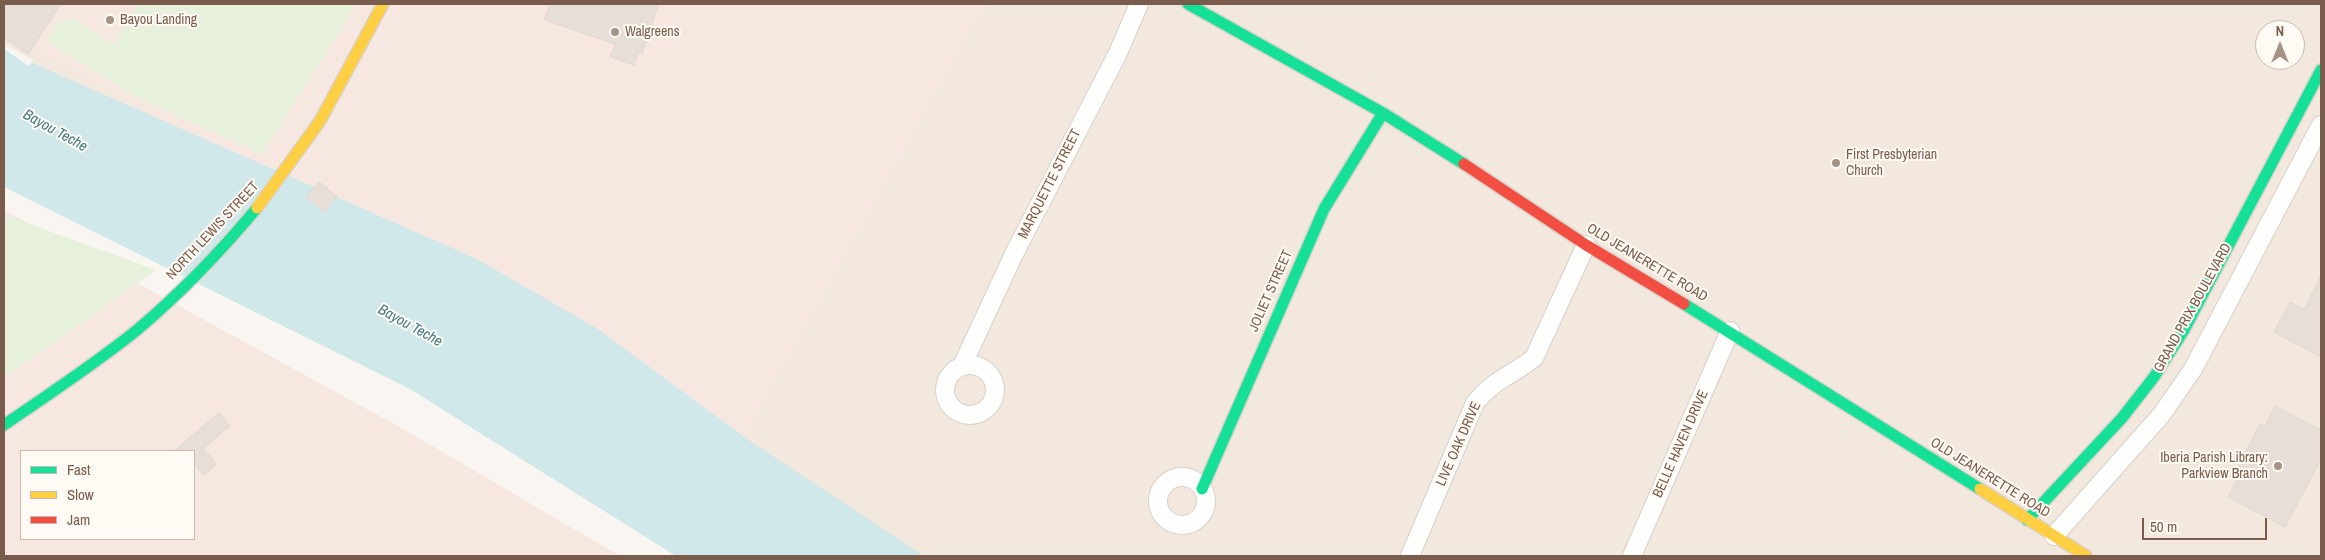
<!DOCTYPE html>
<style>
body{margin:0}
#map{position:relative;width:2325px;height:560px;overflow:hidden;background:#f9f5f0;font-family:"Archivo Narrow",sans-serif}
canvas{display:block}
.frame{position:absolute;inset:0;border:5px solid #7a5c4d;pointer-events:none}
.legend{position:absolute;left:20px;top:450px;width:175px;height:90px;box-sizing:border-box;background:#fffaf3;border:1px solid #cabbb1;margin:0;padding:6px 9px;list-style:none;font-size:15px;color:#7a5c4d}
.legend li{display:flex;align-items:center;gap:10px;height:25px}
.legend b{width:25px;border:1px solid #cabbb1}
.north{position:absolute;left:2255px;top:20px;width:50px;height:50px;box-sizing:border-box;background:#fffaf3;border:1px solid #cabbb1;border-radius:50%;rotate:0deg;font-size:14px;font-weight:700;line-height:20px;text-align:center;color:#7a5c4d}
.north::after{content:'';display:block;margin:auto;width:18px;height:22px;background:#a69286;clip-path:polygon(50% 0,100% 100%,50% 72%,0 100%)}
.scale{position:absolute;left:2142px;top:518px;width:125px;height:22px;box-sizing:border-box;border:2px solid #7a5c4d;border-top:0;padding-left:6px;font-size:15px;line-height:18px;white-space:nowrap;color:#7a5c4d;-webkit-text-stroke:4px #fffaf3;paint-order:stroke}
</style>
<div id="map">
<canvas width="2325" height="560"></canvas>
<div class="frame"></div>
<ul class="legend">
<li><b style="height:6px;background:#16e098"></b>Fast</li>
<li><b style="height:6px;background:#ffcf43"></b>Slow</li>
<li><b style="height:6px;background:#f24e42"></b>Jam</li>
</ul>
<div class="north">N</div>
<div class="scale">50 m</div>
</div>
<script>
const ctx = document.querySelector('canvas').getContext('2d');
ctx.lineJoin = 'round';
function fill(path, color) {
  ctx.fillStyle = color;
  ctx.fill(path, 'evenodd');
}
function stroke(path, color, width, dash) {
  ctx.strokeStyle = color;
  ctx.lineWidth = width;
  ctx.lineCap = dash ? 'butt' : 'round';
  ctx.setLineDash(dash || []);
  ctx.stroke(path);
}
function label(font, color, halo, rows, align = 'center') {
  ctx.font = font + ' "Archivo Narrow",sans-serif';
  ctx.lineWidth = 4;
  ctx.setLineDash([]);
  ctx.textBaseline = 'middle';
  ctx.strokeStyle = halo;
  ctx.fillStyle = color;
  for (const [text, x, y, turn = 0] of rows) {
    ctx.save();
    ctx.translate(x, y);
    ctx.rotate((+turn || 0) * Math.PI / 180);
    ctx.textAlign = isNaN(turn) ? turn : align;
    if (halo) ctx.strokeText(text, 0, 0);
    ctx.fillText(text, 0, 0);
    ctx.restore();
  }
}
fill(new Path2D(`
 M4 4H2321V556H778L4 79ZM2265 30H2295V60H2265Z`), '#f2e8de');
fill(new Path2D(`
 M4 4H986L744 437 4 32Z
 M4 210 405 430 620 556H4ZM21 451H194V539H21Z`), '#f6e8e1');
fill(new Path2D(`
 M139 4H355L347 20 262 154 134 96 46 41 57 23 73 18 113 45Z
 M5 215 156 270 4 378V216Z`), '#e7f0db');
fill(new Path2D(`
 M4 47 37 65 477 259 598 329 744 437 924 556H676L410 389 4 187Z`), '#d0e8ea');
fill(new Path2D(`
 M4 44 33 60 29 66 4 49Z`), '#f9f5f0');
const building = new Path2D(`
 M4 4H61L28 54 4 38Z
 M550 4H659L642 54 638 53 634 65 610 57 615 44 545 20Z
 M319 182 337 196 324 212 306 198Z
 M2321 276V357L2274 332 2290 302 2304 309Z
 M2275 406 2321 430V459L2285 527 2228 497 2239 475 2235 472 2260 424 2265 426Z
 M219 413 230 426 203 449 217 464 204 475 194 464V451H174Z`);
fill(building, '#e6ded7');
stroke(building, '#e2d8d2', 1);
const street = new Path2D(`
 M945 390a25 25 0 1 1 50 0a25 25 0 1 1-50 0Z
 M962 366 1014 254 1118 53 1139 4
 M1158 501a24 24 0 1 1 48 0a24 24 0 1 1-48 0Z
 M2054 536 2162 414 2193 369 2321 125
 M1410 556 1475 403C1493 380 1512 375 1534 358L1586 245
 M1632 556 1730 331`);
const fast = new Path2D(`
 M1188 4 1383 113 1464 164
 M1684 304 1980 489
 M4 425C49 394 95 364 137 330 181 293 221 251 257 208
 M1202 489 1324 209 1383 113
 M2027 520 2122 418 2154 377 2184 330 2321 70`);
const slow = new Path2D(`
 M257 208 320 121 383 4
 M1980 489 2086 556`);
const jam = new Path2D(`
 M1464 164 1586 245 1684 304`);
stroke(street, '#d7d1cb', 20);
stroke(fast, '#d9d2cb', 14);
stroke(slow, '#d9d2cb', 14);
stroke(jam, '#d9d2cb', 14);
stroke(street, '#fefefd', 18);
stroke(fast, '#16e098', 11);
stroke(slow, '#ffcf43', 11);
stroke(jam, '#f24e42', 11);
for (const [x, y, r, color] of [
 [110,20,5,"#a69286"],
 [615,32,5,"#a69286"],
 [1836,163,5,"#a69286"],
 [2278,466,5,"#a69286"]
]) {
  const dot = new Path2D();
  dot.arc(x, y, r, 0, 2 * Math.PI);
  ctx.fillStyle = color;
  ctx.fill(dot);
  stroke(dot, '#fffaf3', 2);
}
label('14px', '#7a5c4d', '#fffaf3', [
 ["Bayou Landing",120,20],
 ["Walgreens",625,32],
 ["First Presbyterian",1846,155],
 ["Church",1846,171],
 ["Iberia Parish Library:",2268,458,"right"],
 ["Parkview Branch",2268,474,"right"]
], 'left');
label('14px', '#7a5c4d', '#fffaf3', [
 ["MARQUETTE STREET",1050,184,-63],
 ["NORTH LEWIS STREET",213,231,-47],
 ["OLD JEANERETTE ROAD",1647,263,31],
 ["JOLIET STREET",1271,291,-66],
 ["GRAND PRIX BOULEVARD",2193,308,-61],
 ["LIVE OAK DRIVE",1459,444,-66],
 ["BELLE HAVEN DRIVE",1681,444,-66],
 ["OLD JEANERETTE ROAD",1990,478,32]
]);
label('italic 15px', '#437c86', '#fffaf3', [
 ["Bayou Teche",55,131,29],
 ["Bayou Teche",410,326,29]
]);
</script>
